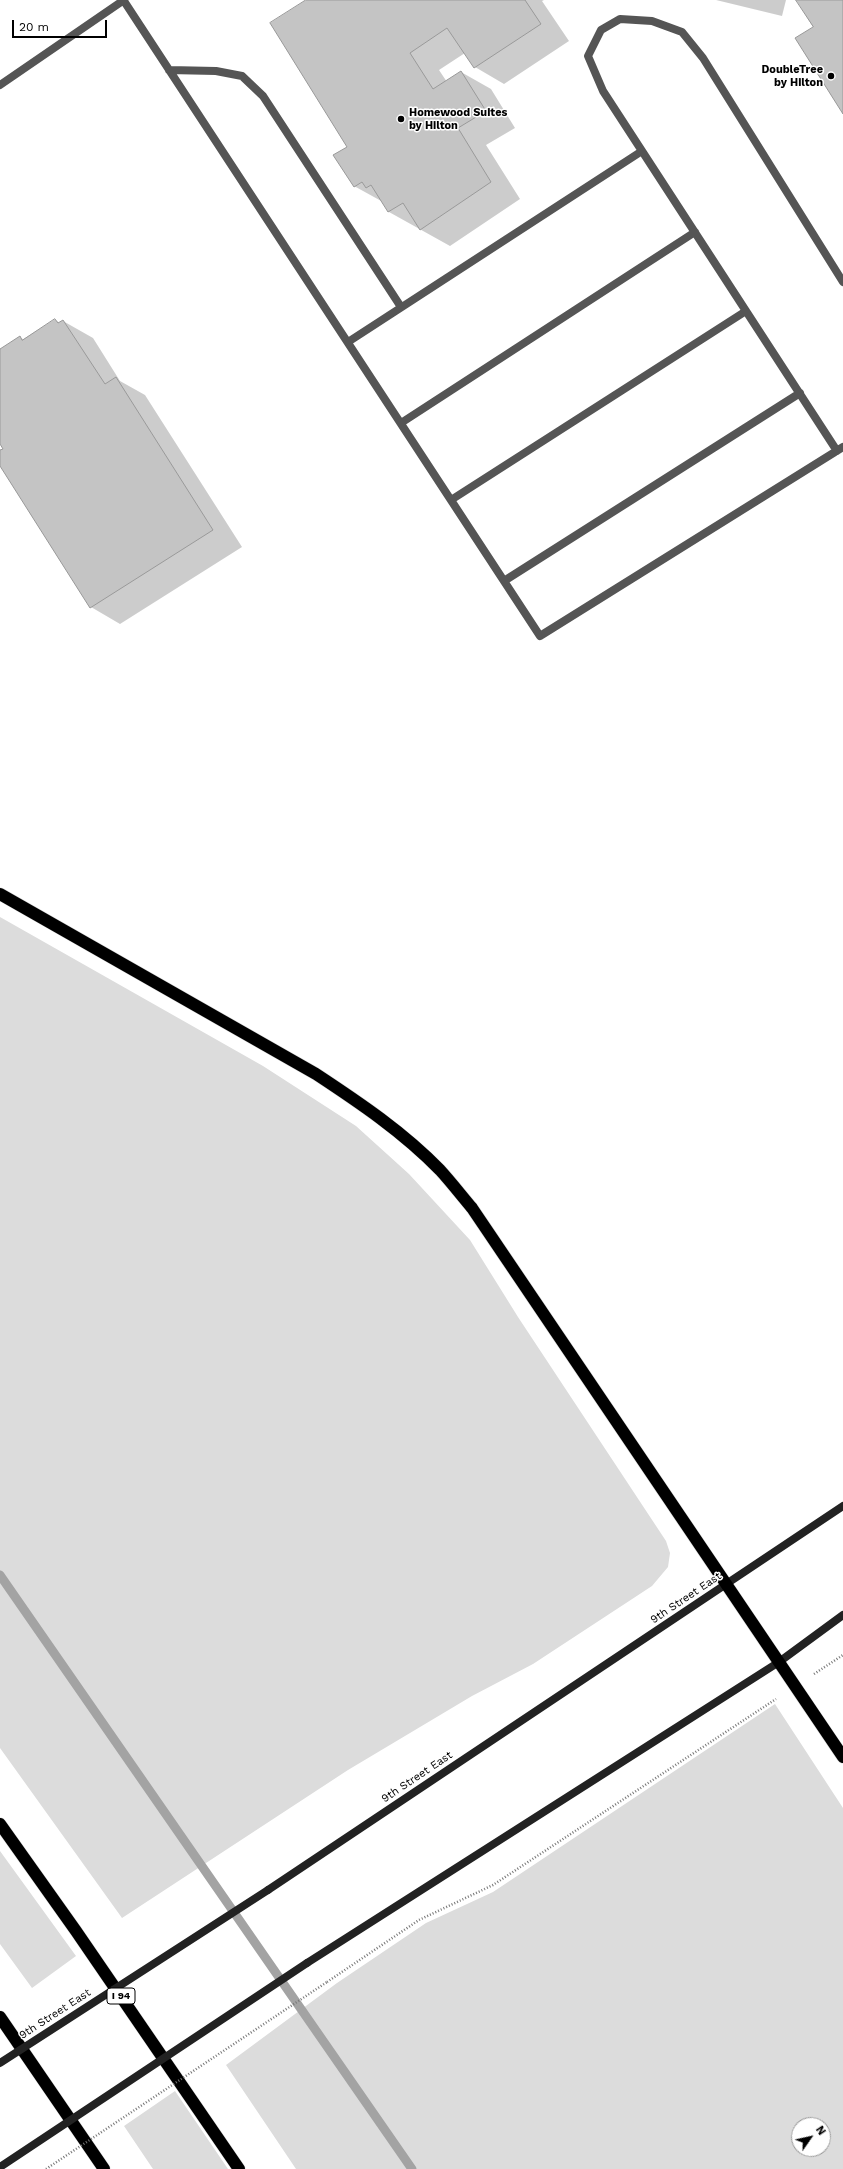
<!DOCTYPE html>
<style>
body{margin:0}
#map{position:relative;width:843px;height:2169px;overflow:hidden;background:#fff;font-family:"Work Sans",sans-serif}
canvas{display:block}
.north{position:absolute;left:791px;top:2117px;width:40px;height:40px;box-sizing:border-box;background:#fff;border:1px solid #999;border-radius:50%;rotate:56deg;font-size:11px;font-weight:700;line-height:16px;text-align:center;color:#000}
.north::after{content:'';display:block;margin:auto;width:14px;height:18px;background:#000;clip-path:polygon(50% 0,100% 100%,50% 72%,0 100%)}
.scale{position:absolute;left:12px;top:20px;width:95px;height:18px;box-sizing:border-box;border:2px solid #000;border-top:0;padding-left:5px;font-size:12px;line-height:14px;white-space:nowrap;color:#000;-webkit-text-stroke:3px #fff;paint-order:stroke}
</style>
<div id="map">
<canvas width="843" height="2169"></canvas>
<div class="north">N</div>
<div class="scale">20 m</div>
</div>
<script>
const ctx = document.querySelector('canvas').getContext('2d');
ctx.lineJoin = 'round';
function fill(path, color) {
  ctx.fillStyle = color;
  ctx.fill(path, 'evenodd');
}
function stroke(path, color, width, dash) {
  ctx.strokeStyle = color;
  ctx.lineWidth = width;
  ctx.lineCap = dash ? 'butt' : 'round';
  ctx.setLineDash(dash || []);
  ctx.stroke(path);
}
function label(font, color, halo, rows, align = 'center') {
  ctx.font = font + ' "Work Sans",sans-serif';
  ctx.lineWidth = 3;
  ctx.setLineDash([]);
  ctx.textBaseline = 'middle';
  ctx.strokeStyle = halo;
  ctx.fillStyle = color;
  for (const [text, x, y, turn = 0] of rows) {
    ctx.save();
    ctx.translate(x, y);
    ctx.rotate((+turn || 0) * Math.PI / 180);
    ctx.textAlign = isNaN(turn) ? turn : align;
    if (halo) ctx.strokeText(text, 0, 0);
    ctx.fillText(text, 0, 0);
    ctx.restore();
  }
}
fill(new Path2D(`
 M0 917 263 1066 356 1126 409 1174 470 1240 518 1317 666 1541 670 1553 668 1567 652 1586 533 1664 472 1696 348 1770 122 1918 0 1748Z
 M775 1704 843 1808V2169H296L226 2065 337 1983 426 1923 493 1892ZM799 2125H823V2149H799Z
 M0 1851 76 1956 32 1988 0 1944Z
 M175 2091 228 2169H153L124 2126Z`), '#dcdcdc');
fill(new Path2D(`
 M308 0H544L542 1 569 41 504 84 475 67 465 53 439 70 447 82 461 72 491 89 515 128 486 145 520 199 450 246 389 212 383 202 354 186 348 147Z
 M716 0H786L782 16Z
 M55 320 60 323 63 321 93 338 120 381 145 395 242 547 120 624 91 607 0 464V452L4 449 0 442V350L20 337 24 340Z`), '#0003');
stroke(new Path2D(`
 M0 1575 412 2169`), '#a3a3a3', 9);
const building = new Path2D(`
 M306 0H525L541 24 474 68 447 28 410 53 433 89 461 71 486 111 458 128 491 182 420 230 403 203 388 212 371 185 366 188 362 182 354 187 333 155 347 147 270 23Z
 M796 0H843V114L795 38 813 27Z
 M55 319 58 323 63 320 105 384 116 377 213 530 90 608 0 466V450L3 449 0 444V349L20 336 22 340Z`);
fill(building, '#c4c4c4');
stroke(building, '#999', 1);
const highway = new Path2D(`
 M0 894 316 1074C360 1103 403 1132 440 1170 451 1182 461 1195 472 1208L843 1757
 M0 1824 76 1931 239 2169
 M0 2017 104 2169`);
stroke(highway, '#dbdbdb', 13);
stroke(new Path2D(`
 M814 1674 843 1655
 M327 1982 419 1920 493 1885 776 1699`), '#777', 2.5, [1, 2]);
stroke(new Path2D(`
 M124 1 540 636 843 447
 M169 70 216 71 242 76 263 96 401 307
 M348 342 642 151
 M401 423 695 232
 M837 451 603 91 588 56 601 30 620 19 652 21 682 32 703 58 843 282
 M451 500 746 311
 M504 581 800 393`), '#555', 8);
stroke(new Path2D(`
 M0 85 124 0`), '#555', 8);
stroke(new Path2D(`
 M268 1890 843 1506
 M307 1963 779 1662 843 1615`), '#222', 8);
stroke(highway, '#000', 12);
stroke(new Path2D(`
 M46 2169 327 1982`), '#777', 2.5, [1, 2]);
stroke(new Path2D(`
 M0 2063 268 1890
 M0 2167 307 1963`), '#222', 8);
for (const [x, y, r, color] of [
 [831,76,4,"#000"],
 [401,119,4,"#000"]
]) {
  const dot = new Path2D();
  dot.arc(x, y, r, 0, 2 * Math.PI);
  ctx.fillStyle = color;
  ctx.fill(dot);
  stroke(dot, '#fff', 1.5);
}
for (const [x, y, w] of [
 [121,1996,28]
]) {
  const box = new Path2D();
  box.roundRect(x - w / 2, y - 8, w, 16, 3);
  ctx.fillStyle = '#fff';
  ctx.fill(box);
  stroke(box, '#000', 1);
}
label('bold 10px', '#000', null, [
 ["I 94",121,1996]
]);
label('bold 11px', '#000', '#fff', [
 ["DoubleTree",823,70],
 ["by Hilton",823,83],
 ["Homewood Suites",409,113,"left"],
 ["by Hilton",409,126,"left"]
], 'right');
label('11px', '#000', '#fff', [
 ["9th Street East",686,1598,-34],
 ["9th Street East",417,1777,-34],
 ["9th Street East",55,2014,-33]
]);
</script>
